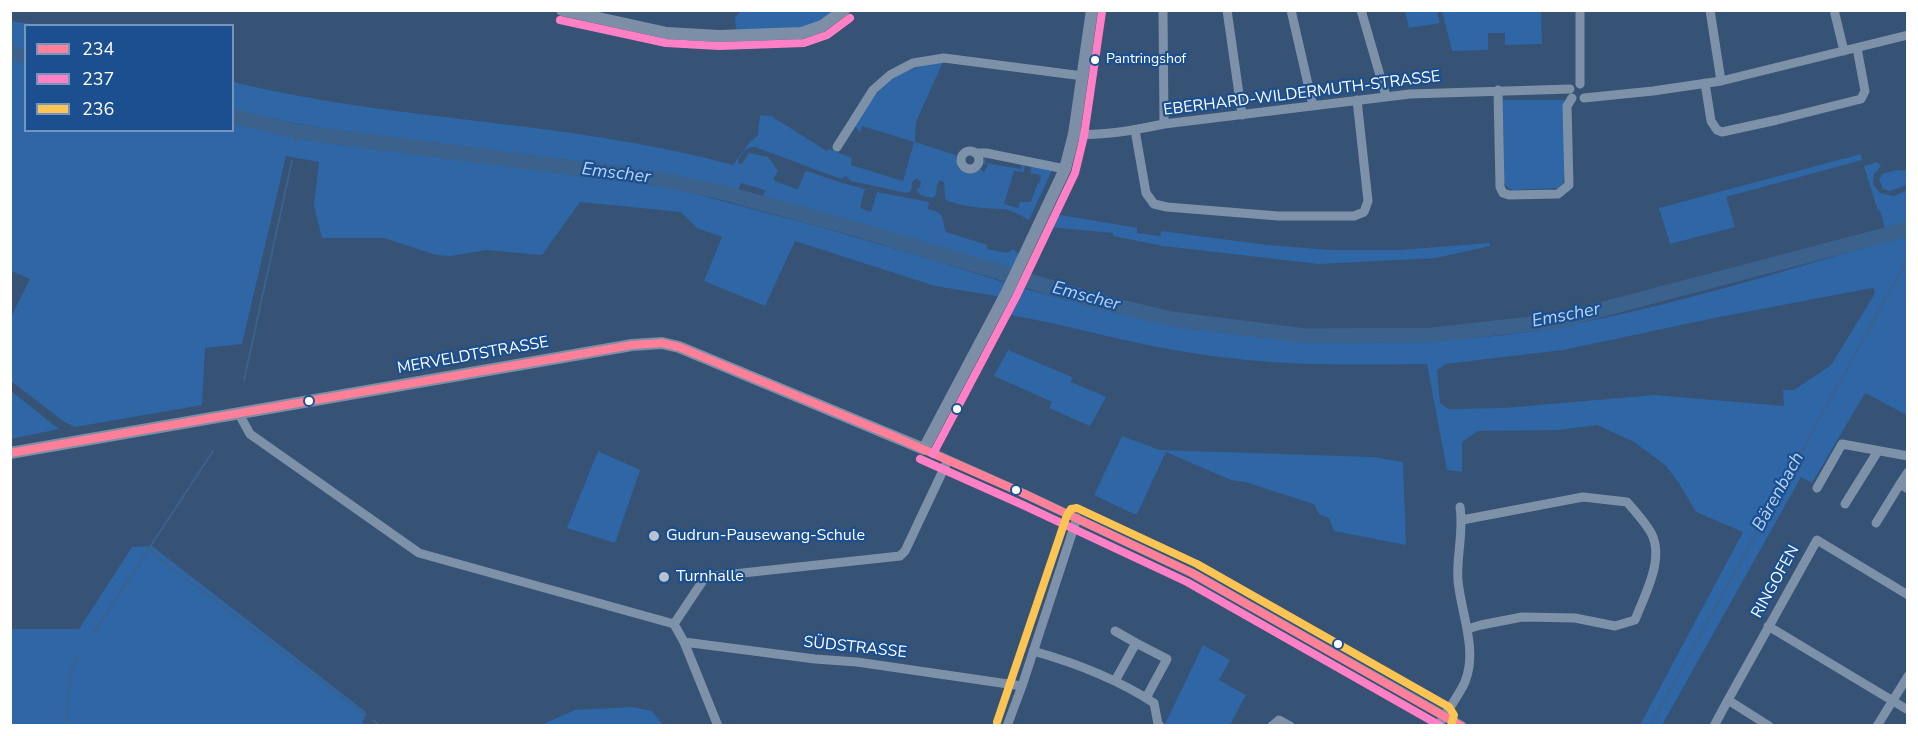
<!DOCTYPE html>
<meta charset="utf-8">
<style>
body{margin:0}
#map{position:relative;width:1918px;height:736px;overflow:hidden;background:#365274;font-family:"Nunito Sans",sans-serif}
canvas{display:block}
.frame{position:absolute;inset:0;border:12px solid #fff;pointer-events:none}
.legend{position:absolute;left:24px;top:24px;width:210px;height:108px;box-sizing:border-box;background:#1b4f8f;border:2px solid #7695bc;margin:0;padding:8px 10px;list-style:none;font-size:18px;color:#fff}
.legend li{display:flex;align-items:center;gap:12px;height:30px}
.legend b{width:30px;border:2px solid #7695bc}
</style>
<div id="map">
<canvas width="1918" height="736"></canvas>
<div class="frame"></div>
<ul class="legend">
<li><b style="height:8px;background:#ff8098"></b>234</li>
<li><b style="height:8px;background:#ff80c5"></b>237</li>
<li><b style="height:8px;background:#fcc553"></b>236</li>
</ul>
</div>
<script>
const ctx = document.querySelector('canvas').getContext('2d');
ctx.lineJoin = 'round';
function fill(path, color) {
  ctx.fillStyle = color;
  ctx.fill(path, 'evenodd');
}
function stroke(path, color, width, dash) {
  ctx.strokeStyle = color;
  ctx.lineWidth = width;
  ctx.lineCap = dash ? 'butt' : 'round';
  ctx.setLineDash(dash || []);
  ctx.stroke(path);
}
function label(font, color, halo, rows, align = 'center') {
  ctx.font = font + ' "Nunito Sans",sans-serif';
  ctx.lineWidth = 4.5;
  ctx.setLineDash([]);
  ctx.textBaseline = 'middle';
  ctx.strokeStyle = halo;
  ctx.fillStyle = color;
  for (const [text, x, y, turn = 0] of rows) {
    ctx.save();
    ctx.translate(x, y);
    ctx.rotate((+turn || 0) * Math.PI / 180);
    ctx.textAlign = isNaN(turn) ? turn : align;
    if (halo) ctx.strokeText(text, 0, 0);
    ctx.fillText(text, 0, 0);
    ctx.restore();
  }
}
fill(new Path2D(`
 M741 11 746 10 834 11 813 26 803 29 736 31 735 17Z
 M1405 11H1437L1440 23 1409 28Z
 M1442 11H1541L1542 44 1505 45V33H1488V50L1452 51Z
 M10 21 41 25 26 26 25 51 11 47Z
 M11 58 25 61 26 130H232L233 122 301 137 525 166 673 188 820 227 927 258 1006 283 998 298 996 296 935 286 795 241 765 306 704 281 722 237 697 228 681 212 580 202 542 255 486 250 451 256 436 255 384 238H322L314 206 319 162 286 156 242 344 205 348 202 405 75 427 63 421 11 381 10 319 30 279 11 271Z
 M943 62 916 122 915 142 956 155 958 167C965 174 972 175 980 169L984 172 988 165 982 163 986 157 985 163 1021 169 1022 164H1025L1024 172 1014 171 1004 204 1018 208 1020 202H1031L1037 185 1040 182 1041 175 1030 173 1032 165 1052 170 1029 220C1021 216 1011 209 1002 209 990 209 954 206 945 199L944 182 940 180 937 185 936 195 932 198C925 196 919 197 917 189L920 187 921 182 917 178 912 182C911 187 914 191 906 193L851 181 846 176 841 179 755 147C745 146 742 154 738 161L739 164H742L749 153 768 157 778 171 773 179 775 181 796 189H798L805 172 807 171 842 183 865 189 860 208 871 212 877 192 929 202 928 209C946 214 941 217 946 232L987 245V249L1007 253 1013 249 1019 254 1011 272 763 198 765 190 741 183 738 191C682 174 622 166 563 159 453 145 340 136 233 110V82C397 122 569 120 733 165L750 142 758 135 760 115 771 116 827 151 829 149 852 158 851 165 903 181 914 142 862 126 860 133 855 126C881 83 892 70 943 62Z
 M1503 100H1564V177L1563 183 1558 188 1513 190 1508 188 1504 183Z
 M1861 154 1862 160 1726 197 1735 227 1670 244 1659 208Z
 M1877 162 1881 166 1874 174 1873 184 1880 193 1894 196 1907 190V224L1885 230 1881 213 1877 208 1864 166Z
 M1897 170 1907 171V185L1890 191 1883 189 1879 179 1882 174Z
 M1055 214 1137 228V233L1160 236 1161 231 1267 245 1331 250H1399L1490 243V246L1436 258 1319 264 1163 246 1113 236V233L1050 227Z
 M1907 236V415L1865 393 1812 483 1801 477 1662 725H1640L1743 532 1696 512 1679 483 1665 465 1634 442 1597 425 1559 430 1478 431 1462 442V472L1447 470 1427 364C1356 365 1283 366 1212 356 1140 347 1071 325 1000 313L1014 286C1057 297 1100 310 1143 319 1222 337 1303 341 1384 341 1441 341 1497 338 1553 328 1673 307 1790 268 1907 236ZM1872 288 1875 290 1874 295 1831 365 1794 390H1783L1784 406 1655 395 1504 408 1449 409 1440 403 1437 371 1445 364 1563 350 1714 318Z
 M1008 350 1072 377 1071 382 1106 397 1090 426 1049 408 1052 402 994 376Z
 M11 391 59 429 11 439Z
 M1122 436 1160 450 1373 457 1403 462 1406 545 1334 531 1329 518 1319 514 1314 504 1245 482 1231 480 1166 452 1137 514H1134L1094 495Z
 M598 451 640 470 615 543 567 528Z
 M152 546 366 712 362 725H11V629H79L132 547Z
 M1203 645 1230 660 1219 680 1246 695 1230 725H1168L1165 724Z
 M633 707 652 711 663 725H541L575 710Z`), '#2f66a5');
stroke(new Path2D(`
 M295 143 298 132
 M244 380 292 161
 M150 549 161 560 366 715
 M94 632 213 451
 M373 720 380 726
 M66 726 71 671 78 656
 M1650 726 1908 258`), '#3b618d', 2);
stroke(new Path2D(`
 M10 53 26 56
 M232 116 298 132 659 179 721 192 856 229 1096 301 1172 319 1306 336 1432 335 1558 321 1908 229`), '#3b618d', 15);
stroke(new Path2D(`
 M1163 10 1164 124
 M1227 10 1242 115
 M1291 10 1313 106
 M1361 10 1386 96
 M1580 10V84
 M1710 10 1721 81
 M1834 10 1844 51
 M1705 83 1711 121 1717 130 1722 132 1777 120 1861 99 1865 91 1857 48
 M1498 90 1500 187 1503 193 1509 195 1558 194 1569 185 1567 106 1572 98
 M1584 98 1653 91 1721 81 1908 35
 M1135 130 1146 193 1154 204 1167 207 1278 216H1354L1364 212 1368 201 1357 100
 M1074 134C1104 136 1135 130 1164 124L1410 94 1570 89
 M837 147 873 90 890 75 913 63 944 58 1083 76
 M961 160a9 9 0 1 1 18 0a9 9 0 1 1-18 0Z
 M975 153H986L1065 169
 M239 414 250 434 419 553 674 624 684 642 718 726
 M924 449 1027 495 1192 573 1462 726
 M1908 472 1900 484 1908 489
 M1817 488 1842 444 1908 456
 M1845 504 1878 451
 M1462 520 1583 497 1627 502C1635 511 1644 521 1650 531 1666 557 1645 594 1635 620L1615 626 1575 618 1522 617 1481 625 1467 629
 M1876 523 1900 484
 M674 624 704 579 715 576 900 556 905 551 948 460
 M1768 626 1908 710
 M1115 631 1136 643
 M684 642 815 659 857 662 1022 686
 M1033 651C1076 663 1117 679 1154 703L1158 724 1160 726
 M1115 681 1136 643 1167 659 1146 698
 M1007 726 1022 686 1077 518
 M1272 726 1279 720 1290 726
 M1438 726C1447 711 1458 697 1465 682 1478 650 1461 613 1458 581 1456 557 1464 532 1460 507
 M1714 726 1728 700
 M1769 726 1728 700 1817 540 1908 595
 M1877 726 1908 676`), '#7d92a8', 9);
stroke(new Path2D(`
 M562 10 667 33 719 36 802 33 822 26 844 10
 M10 453 632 345 662 343 679 347 924 449 1007 292 1065 169 1074 134 1092 10`), '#7d8ea7', 12);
stroke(new Path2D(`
 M10 453 632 345 662 343 679 347 893 436 1027 495 1192 573 1461 726`), '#ff8098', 8);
stroke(new Path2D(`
 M560 20 666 43 719 46 804 43 827 35 850 18
 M933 454 1016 297 1075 173 1084 136 1102 12
 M920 459 1023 505 1187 582 1439 725`), '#ff80c5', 8);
stroke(new Path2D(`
 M997 722 1067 515 1071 509 1077 508 1197 564 1449 707 1454 715 1451 726`), '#fcc553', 8);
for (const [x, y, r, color] of [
 [1095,60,5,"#fff"],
 [309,401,5,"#fff"],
 [957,409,5,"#fff"],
 [1016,490,5,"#fff"],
 [654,536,6,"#b9c2ce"],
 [664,577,6,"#b9c2ce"],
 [1338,644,5,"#fff"]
]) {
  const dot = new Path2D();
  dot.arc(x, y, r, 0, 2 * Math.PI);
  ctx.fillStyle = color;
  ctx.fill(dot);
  stroke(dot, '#1b4f8f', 2);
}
label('14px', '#fff', '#1b4f8f', [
 ["Pantringshof",1106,60]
], 'left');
label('16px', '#fff', '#1b4f8f', [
 ["EBERHARD-WILDERMUTH-STRASSE",1302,94,-7],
 ["MERVELDTSTRASSE",473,356,-10],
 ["RINGOFEN",1776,582,-61],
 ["SÜDSTRASSE",855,648,6]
]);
label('16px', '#fff', '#1b4f8f', [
 ["Gudrun-Pausewang-Schule",666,536],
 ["Turnhalle",676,577]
], 'left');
label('italic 18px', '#b5d3f5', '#1b4f8f', [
 ["Emscher",616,174,7],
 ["Emscher",1086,297,15],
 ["Emscher",1566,316,-11],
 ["Bärenbach",1779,492,-61]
]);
</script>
